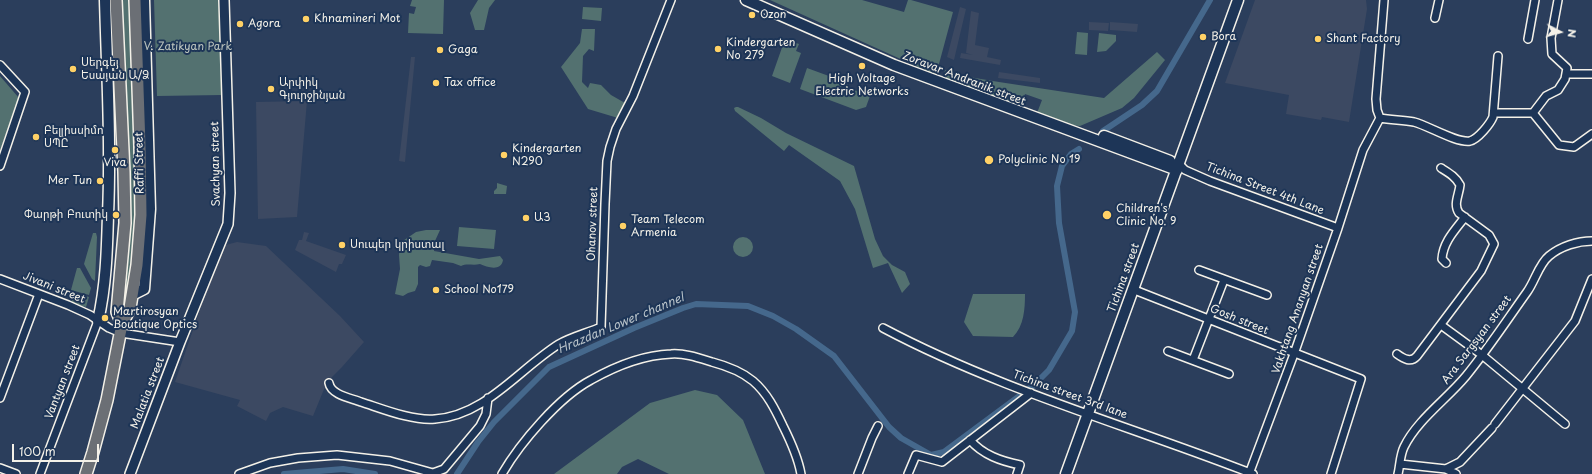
<!DOCTYPE html>
<meta charset="utf-8">
<style>
body{margin:0}
#map{position:relative;width:1592px;height:474px;overflow:hidden;background:#2b3e5c;font-family:"Playpen Sans",sans-serif}
canvas{display:block}
.north{position:absolute;left:1540px;top:12px;width:40px;height:40px;-webkit-text-stroke:3px #1d3557;paint-order:stroke;rotate:96deg;font-size:11px;font-weight:700;line-height:16px;text-align:center;color:#f4f1e8}
.north::after{content:'';display:block;margin:auto;width:14px;height:18px;background:#f4f1e8;clip-path:polygon(50% 0,100% 100%,50% 72%,0 100%)}
.scale{position:absolute;left:12px;top:444px;width:87px;height:18px;box-sizing:border-box;border:2px solid #f4f1e8;border-top:0;padding-left:5px;font-size:12px;line-height:14px;white-space:nowrap;color:#f4f1e8;-webkit-text-stroke:3px #1d3557;paint-order:stroke}
</style>
<div id="map">
<canvas width="1592" height="474"></canvas>
<div class="north">N</div>
<div class="scale">100 m</div>
</div>
<script>
const ctx = document.querySelector('canvas').getContext('2d');
ctx.lineJoin = 'round';
function fill(path, color) {
  ctx.fillStyle = color;
  ctx.fill(path, 'evenodd');
}
function stroke(path, color, width, dash) {
  ctx.strokeStyle = color;
  ctx.lineWidth = width;
  ctx.lineCap = dash ? 'butt' : 'round';
  ctx.setLineDash(dash || []);
  ctx.stroke(path);
}
function label(font, color, halo, rows, align = 'center') {
  ctx.font = font + ' "Playpen Sans","Noto Sans Armenian",sans-serif';
  ctx.lineWidth = 4;
  ctx.setLineDash([]);
  ctx.textBaseline = 'middle';
  ctx.strokeStyle = halo;
  ctx.fillStyle = color;
  for (const [text, x, y, turn = 0] of rows) {
    ctx.save();
    ctx.translate(x, y);
    ctx.rotate((+turn || 0) * Math.PI / 180);
    ctx.textAlign = isNaN(turn) ? turn : align;
    if (halo) ctx.strokeText(text, 0, 0);
    ctx.fillText(text, 0, 0);
    ctx.restore();
  }
}
fill(new Path2D(`
 M1255 0H1366L1367 9 1349 122 1322 117 1321 120 1286 114 1289 95 1225 83Z
 M960 7 966 9 954 60 947 57Z
 M971 11 979 13 975 45 989 48 987 57 1001 60 1000 65 960 58 961 53 973 55 966 53Z
 M1089 22 1109 23 1108 31 1089 30Z
 M1110 22 1138 24 1137 32 1110 30Z
 M411 57H415L405 162 399 161Z
 M999 72 1040 78V83L998 78Z
 M307 101 297 217 258 219 256 102Z
 M304 232 309 233 306 241 346 255 342 264H339L336 272 295 250 299 240H302Z
 M237 242 266 246 340 316 364 342 342 367 327 382 313 416 283 407 270 413 266 421 237 406 240 400 175 382 222 246Z`), '#3c4962');
fill(new Path2D(`
 M107 0H112L115 104 110 105Z
 M122 0H132L137 184 134 246 127 307 124 306 128 169Z
 M154 0H220L222 95 157 96Z
 M412 0H444L443 34 408 33 409 13 414 14 416 7 410 6Z
 M478 0H495L489 8 484 30H475L470 13Z
 M770 0H862L904 12 908 0H911L953 12 936 75Z
 M583 7 602 8 601 21 582 19Z
 M582 29H595L594 51 589 49 583 56 582 82 588 88 590 83 601 85 611 95 625 103 618 118 588 109 561 67 580 43Z
 M1077 32 1088 33 1087 55 1075 54Z
 M1099 33 1116 35V41L1106 51 1097 52Z
 M785 39 799 44 796 51 801 53 790 83 772 76Z
 M1157 52 1165 60 1134 98 1122 108 1080 126 1071 125 1037 113 1042 100 1025 94 1021 107 943 79 945 70 957 75 999 82 1104 98Z
 M807 68 848 83 847 87 870 96 866 107 856 110 800 89Z
 M0 76 19 98 0 151Z
 M736 107H738L761 118 786 133 854 166 875 239 883 256 892 265 905 272 910 284 902 293 888 263 873 268 855 209 840 181 789 145 784 151 735 111 734 108Z
 M497 183 507 186 506 194H494V191L497 188Z
 M459 227 496 230 494 249 457 246Z
 M426 230H440L435 241 434 251 479 259 500 256 503 260C501 272 487 267 480 264 473 266 467 263 461 266L453 263 432 260 430 266 426 267 420 265 418 267V284L415 291 408 293 403 296 395 294 400 269 399 255 400 243 416 232Z
 M93 233H96L97 237 95 281 92 279 84 264Z
 M733 247a10 10 0 1 1 20 0a10 10 0 1 1-20 0Z
 M77 268H80L91 288 89 295 71 290Z
 M74 293 89 297 86 307 71 303Z
 M973 294H1025C1025 309 1024 326 1013 337L973 336 964 322Z
 M695 390 717 395 743 420 765 474H669L638 459 622 467 617 474H554L650 403Z`), '#537170');
stroke(new Path2D(`
 M1103 131 1142 105 1157 91 1210 0
 M284 474 343 469 375 474
 M457 474 478 442 494 422 549 367 634 328 683 308 696 304 748 306 773 316 796 329 834 356 889 427 901 438 931 455 944 452 1033 386 1049 370 1072 331 1075 312 1059 223 1057 186 1062 166 1071 154 1079 149`), '#45688c', 6);
const minor = new Path2D(`
 M1435 18 1439 0
 M1528 39 1535 0
 M0 65 25 92 0 166
 M1566 74H1592
 M1494 113H1533L1546 96 1558 90 1565 79 1567 68 1552 54 1551 38 1558 0
 M1533 113 1559 145 1574 147 1592 134
 M1380 118 1377 110 1376 99 1384 0
 M1179 164 1185 170 1210 181 1338 228
 M1446 263 1442 259C1443 242 1455 230 1465 217
 M1199 270 1267 295
 M0 279 68 305 90 315 109 328 121 333 180 342
 M1132 289 1361 379 1331 474
 M1441 325 1482 355 1565 424
 M883 328C1000 390 1130 426 1253 474
 M1168 351 1229 374
 M1397 354C1404 359 1411 363 1417 356L1481 271 1494 244 1489 235 1459 213C1453 204 1459 195 1460 185 1456 177 1449 173 1441 168
 M1193 360 1224 280
 M329 383C331 395 351 398 361 402 383 409 412 421 435 419 485 416 519 369 559 344 571 337 587 333 601 327L605 204 607 161 610 147 616 129 633 96 671 0
 M0 398 39 294
 M1495 424 1575 321 1592 279
 M970 440C983 455 1001 461 1020 465L1017 474
 M1400 464 1446 469 1456 474
 M0 468 16 474
 M1446 469 1460 462 1492 428
 M40 474 98 321
 M239 474 270 463 298 458 337 455 390 461 433 473 444 469 480 426 486 414 488 398
 M502 474C520 443 559 397 591 380 614 367 644 355 671 354 685 353 699 358 712 362 727 366 741 371 753 381 767 393 775 409 783 426 791 442 798 457 801 474
 M858 474 872 438 878 426
 M908 474 916 455 942 462 1031 393
 M1249 474 1294 354 1338 228 1363 150 1380 118C1391 120 1403 120 1414 122 1429 126 1456 143 1470 141 1478 139 1490 124 1493 117L1498 56
 M1398 474C1400 466 1400 455 1404 447 1417 420 1447 399 1466 376 1488 349 1507 320 1527 292 1535 281 1539 264 1549 256 1561 246 1578 241 1592 241`);
const tertiary = new Path2D(`
 M130 474 180 342 228 224 230 193 224 0`);
const secondary = new Path2D(`
 M746 0 894 65 1177 170
 M1104 136 1170 161
 M132 295 144 289 150 209 144 0
 M98 321C106 286 107 251 108 215 111 144 107 72 105 0
 M1066 474 1238 0`);
const primary = new Path2D(`
 M116 0 124 172 125 223 117 312 122 324
 M86 474 93 452 107 400 122 324 130 308 137 265 141 215 140 146 135 0`);
stroke(minor, '#f4f1e8', 10);
stroke(tertiary, '#f4f1e8', 12);
stroke(secondary, '#f4f1e8', 13);
stroke(primary, '#f4f1e8', 14);
stroke(minor, '#1d3557', 7);
stroke(tertiary, '#1d3557', 9);
stroke(secondary, '#1d3557', 10);
stroke(primary, '#6b6f75', 11);
for (const [x, y, r, color] of [
 [752,15,4,"#ffd166"],
 [306,19,4,"#ffd166"],
 [240,24,4,"#ffd166"],
 [1203,37,4,"#ffd166"],
 [1318,39,4,"#ffd166"],
 [718,49,4,"#ffd166"],
 [440,50,4,"#ffd166"],
 [862,66,4,"#ffd166"],
 [73,69,4,"#ffd166"],
 [436,83,4,"#ffd166"],
 [271,89,4,"#ffd166"],
 [36,137,4,"#ffd166"],
 [115,150,4,"#ffd166"],
 [504,155,4,"#ffd166"],
 [989,160,5,"#ffd166"],
 [100,181,4,"#ffd166"],
 [116,215,4,"#ffd166"],
 [1107,215,5,"#ffd166"],
 [526,218,4,"#ffd166"],
 [623,226,4,"#ffd166"],
 [342,245,4,"#ffd166"],
 [436,290,4,"#ffd166"],
 [105,318,4,"#ffd166"]
]) {
  const dot = new Path2D();
  dot.arc(x, y, r, 0, 2 * Math.PI);
  ctx.fillStyle = color;
  ctx.fill(dot);
  stroke(dot, '#1d3557', 1.5);
}
label('11px', '#f4f1e8', '#1d3557', [
 ["Ozon",760,15],
 ["Khnamineri Mot",314,19],
 ["Agora",248,24],
 ["Bora",1211,37],
 ["Shant Factory",1326,39],
 ["Kindergarten",726,43],
 ["No 279",726,56],
 ["Gaga",448,50],
 ["Սերգեյ",81,63],
 ["Եսայան Ա/Ձ",81,76],
 ["High Voltage",862,79,"center"],
 ["Electric Networks",862,92,"center"],
 ["Արփիկ",279,83],
 ["Գյուրջինյան",279,96],
 ["Tax office",444,83],
 ["Բելլիսսիմո",44,131],
 ["ՍՊԸ",44,144],
 ["Kindergarten",512,149],
 ["N290",512,162],
 ["Polyclinic No 19",998,160],
 ["Viva",115,163,"center"],
 ["Mer Tun",92,181,"right"],
 ["Children's",1116,209],
 ["Clinic No. 9",1116,222],
 ["Փարթի Բուտիկ",108,215,"right"],
 ["Ա3",534,218],
 ["Team Telecom",631,220],
 ["Armenia",631,233],
 ["Սուպեր կրիստալ",350,245],
 ["School No179",444,290],
 ["Martirosyan",113,312],
 ["Boutique Optics",113,325]
], 'left');
label('11px', '#bcc4be', '#1d3557', [
 ["V. Zatikyan Park",188,47]
]);
label('11px', '#f4f1e8', '#1d3557', [
 ["Zoravar Andranik street",964,79,21],
 ["Raffi Street",140,163,-91],
 ["Svachyan street",216,164,-91],
 ["Tichina Street 4th Lane",1265,189,21],
 ["Ohanov street",593,224,-88],
 ["Tichina street",1124,278,-70],
 ["Jivani street",54,288,22],
 ["Vakhtang Ananyan street",1298,309,-71],
 ["Gosh street",1239,320,22],
 ["Ara Sargsyan street",1477,340,-53],
 ["Vantyan street",63,382,-69],
 ["Malatia street",148,393,-69],
 ["Tichina street 3rd lane",1070,395,20]
]);
label('italic 12px', '#b7c1c8', '#1d3557', [
 ["Hrazdan Lower channel",621,324,-23]
]);
</script>
